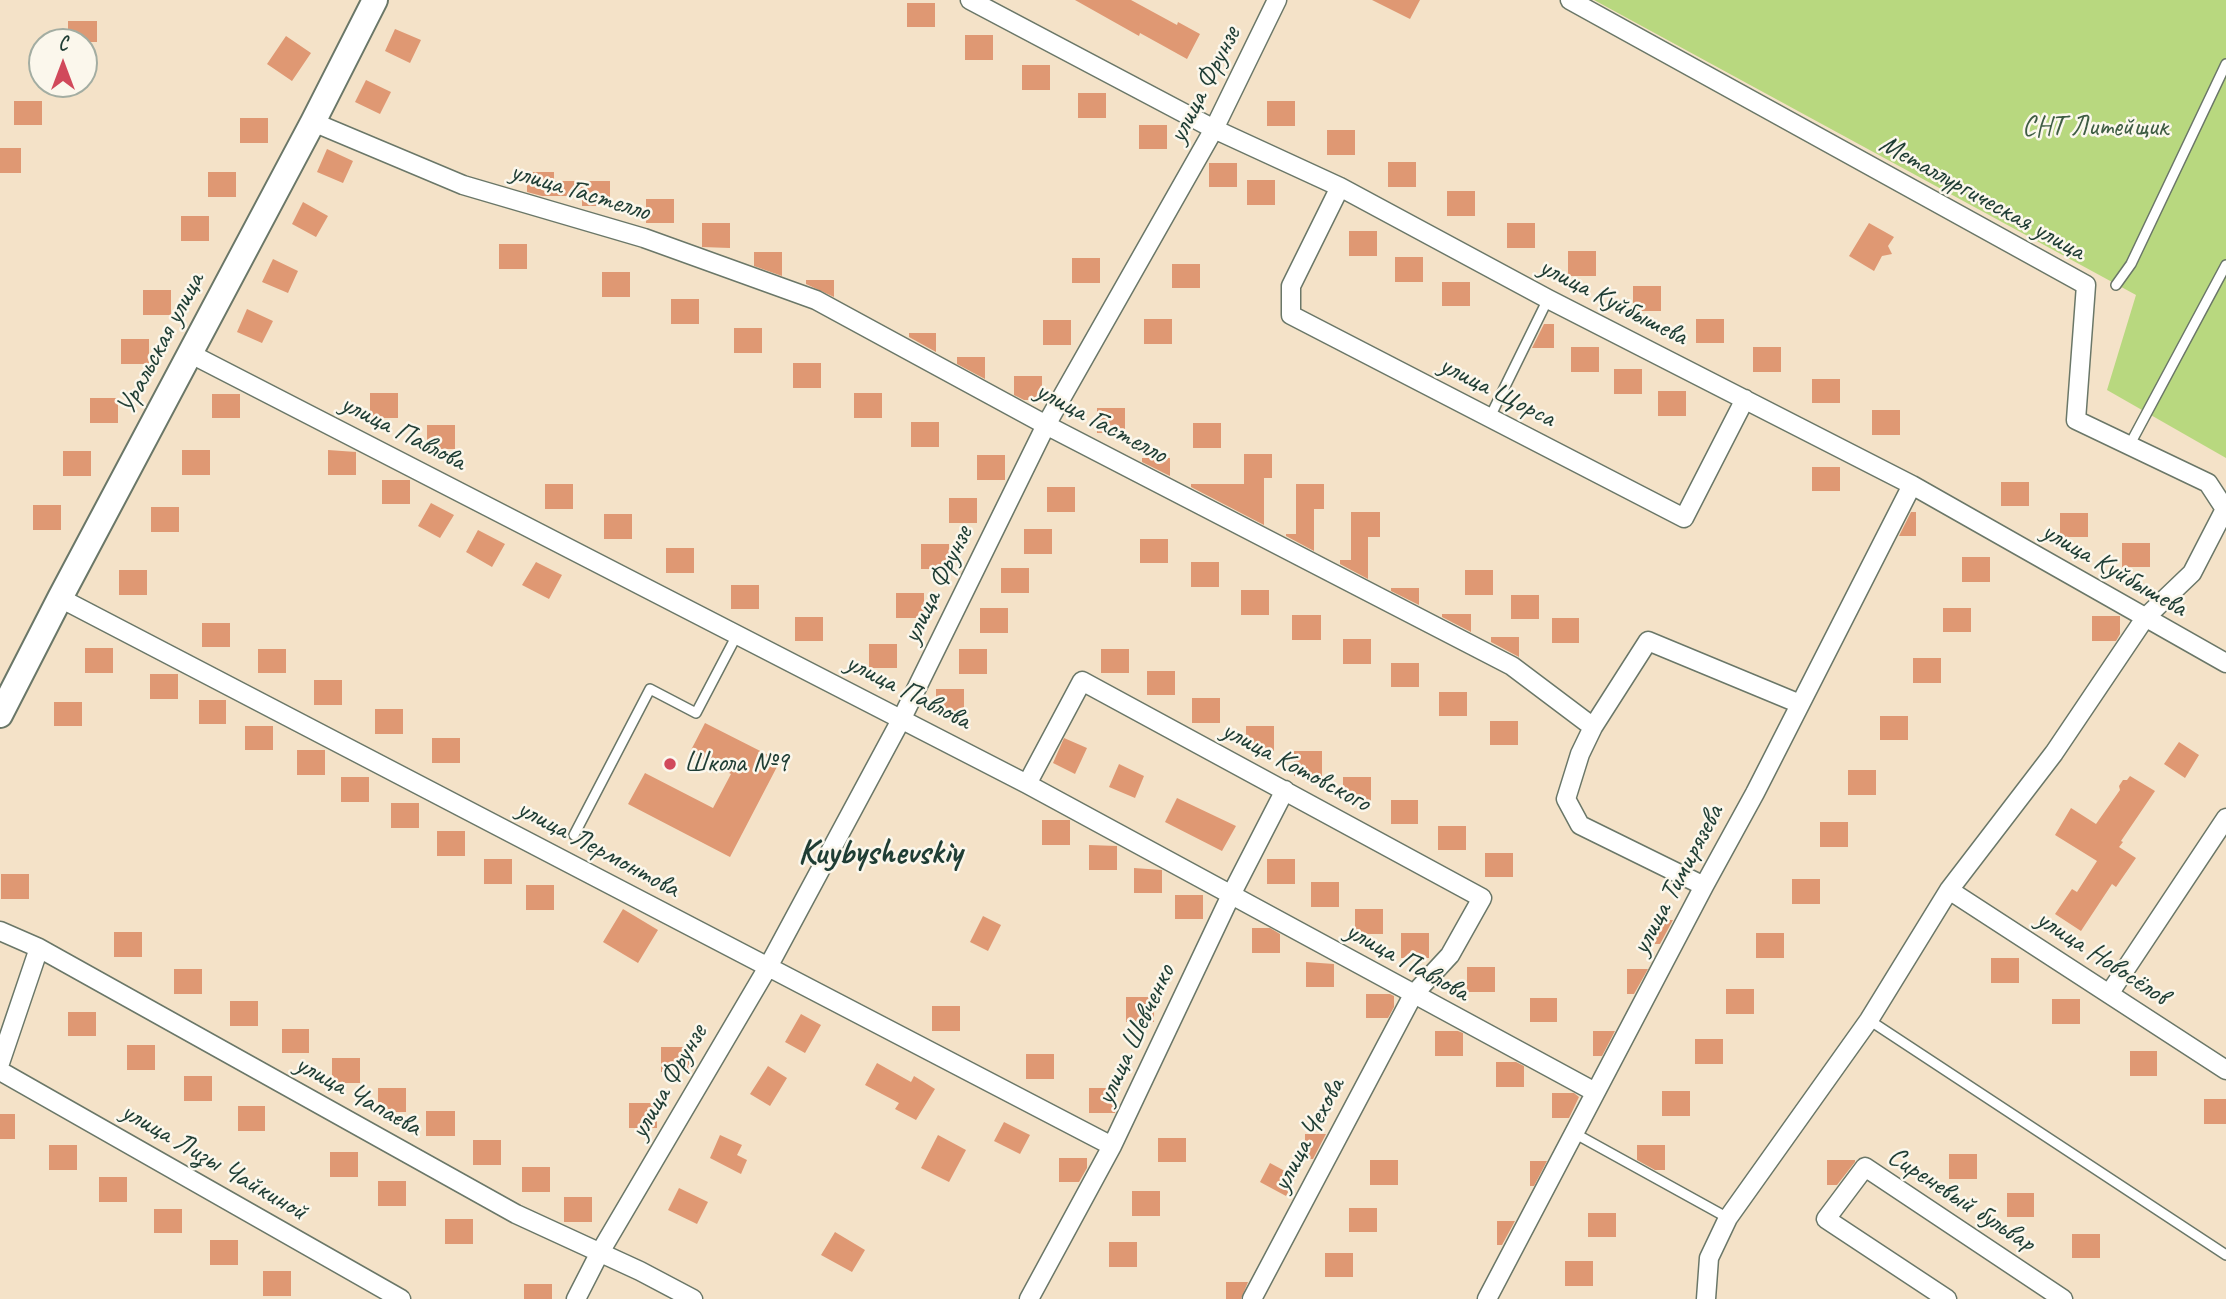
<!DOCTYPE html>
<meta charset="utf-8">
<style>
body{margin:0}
#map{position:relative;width:2226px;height:1299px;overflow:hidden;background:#f4e2c8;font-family:Caveat,sans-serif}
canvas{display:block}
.north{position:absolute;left:28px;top:28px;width:70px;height:70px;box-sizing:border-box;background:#fbf7ec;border:2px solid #a3ada2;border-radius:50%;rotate:0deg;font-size:19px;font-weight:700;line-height:28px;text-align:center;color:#1f3d34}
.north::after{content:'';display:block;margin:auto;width:24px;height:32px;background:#d1495b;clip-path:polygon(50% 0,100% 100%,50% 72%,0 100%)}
</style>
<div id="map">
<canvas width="2226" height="1299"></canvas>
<div class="north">С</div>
</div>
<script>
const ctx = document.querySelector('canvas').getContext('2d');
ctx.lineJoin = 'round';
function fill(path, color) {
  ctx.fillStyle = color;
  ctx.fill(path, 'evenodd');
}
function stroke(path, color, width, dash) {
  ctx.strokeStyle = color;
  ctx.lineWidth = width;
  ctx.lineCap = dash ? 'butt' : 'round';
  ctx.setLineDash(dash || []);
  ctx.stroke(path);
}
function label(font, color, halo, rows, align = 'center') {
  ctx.font = font + ' Caveat,sans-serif';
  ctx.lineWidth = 5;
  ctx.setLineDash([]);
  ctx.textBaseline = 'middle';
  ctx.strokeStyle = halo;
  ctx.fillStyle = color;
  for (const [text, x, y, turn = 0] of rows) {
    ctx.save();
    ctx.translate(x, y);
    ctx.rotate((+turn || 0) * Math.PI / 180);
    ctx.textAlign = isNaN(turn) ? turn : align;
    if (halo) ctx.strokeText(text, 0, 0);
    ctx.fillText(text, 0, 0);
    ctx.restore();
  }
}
fill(new Path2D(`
 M1594 0H2226V458L2107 390 2136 295Z`), '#b8d87f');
fill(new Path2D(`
 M1075 0H1131L1177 25 1178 22 1200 34 1187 59 1140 33 1139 36Z
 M1372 0H1420L1410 19Z
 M907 3H935V27H907Z
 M68 21H97V42H68Z
 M395 29 421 40 410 63 385 51Z
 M965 35H993V60H965Z
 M286 36 311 53 292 81 267 64Z
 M1022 65H1050V90H1022Z
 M366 80 391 92 380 114 355 102Z
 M1078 93H1106V118H1078Z
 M14 101H42V125H14Z
 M1267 101H1295V126H1267Z
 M240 118H268V143H240Z
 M1139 125H1167V149H1139Z
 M1327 130H1355V155H1327Z
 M0 148H21V173H0Z
 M327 149 353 161 343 183 317 172Z
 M1388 162H1416V187H1388Z
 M1209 163H1237V187H1209Z
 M208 172H236V197H208Z
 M527 172H554V181H610V206H582V196H542L527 192Z
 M1247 180H1275V205H1247Z
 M1447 191H1475V216H1447Z
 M646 199H674V223H646Z
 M303 202 328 216 316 237 292 224Z
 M181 216H209V241H181Z
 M702 223H730V248L702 247Z
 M1507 223H1535V248H1507Z
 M1869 223 1894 237 1888 246 1892 254 1882 256 1874 271 1849 256Z
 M1349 231H1377V256H1349Z
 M499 244H527V269H499Z
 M1568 251H1596V276H1568Z
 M754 252H782V276L754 266Z
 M1395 257H1423V282H1395Z
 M1072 258H1100V283H1072Z
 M273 259 298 271 288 293 262 282Z
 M1172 264H1200V288H1172Z
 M602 272H630V297H602Z
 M806 280H834V297L806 284Z
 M1442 282H1470V306H1442Z
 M1633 286H1661V311H1633Z
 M143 290H171V315H143Z
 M671 299H699V324H671Z
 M247 309 273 321 262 343 237 332Z
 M1144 319H1172V344H1144Z
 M1696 319H1724V343H1696Z
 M1043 320H1071V345H1043Z
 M1544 324H1554V348H1532Z
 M734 328H762V353H734Z
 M909 333H936V352L909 337Z
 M121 339H149V364H121Z
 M1571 347H1599V372H1571Z
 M1753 347H1781V372H1753Z
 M957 357H985V379L957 364Z
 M793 363H821V388H793Z
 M1614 369H1642V394H1614Z
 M1014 376H1042V400H1024L1014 395Z
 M1812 379H1840V403H1812Z
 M1658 391H1686V416H1658Z
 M370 393H398V418H370Z
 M854 393H882V418H854Z
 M212 394H240V418H212Z
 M90 398H118V423H90Z
 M1097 408H1125V433H1097Z
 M1872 410H1900V435H1872Z
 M911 422H939V447H911Z
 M1193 423H1221V448H1193Z
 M427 425H455V449H427Z
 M182 450H210V475H182Z
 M328 450 356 452V475H328Z
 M63 451H91V476H63Z
 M1244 454H1272V478H1264V525L1191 487V484H1244Z
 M977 455H1005V480H977Z
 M1142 458H1170V476L1142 462Z
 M1812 467H1840V491H1812Z
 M382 480H410V504H382Z
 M2001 482H2029V506H2001Z
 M545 484H573V509H545Z
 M1296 484H1324V509H1314V551L1286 536V534H1296Z
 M1047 487H1075V512H1047Z
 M949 498H977V523H949Z
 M431 503 454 515 440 538 418 526Z
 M33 505H61V530H33Z
 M151 507H179V532H151Z
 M1351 512H1380V537H1368V579L1340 564V560H1351Z
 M1911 512H1916V536H1899Z
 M2060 513H2088V537H2060Z
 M604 514H632V539H604Z
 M1024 529H1052V554H1024Z
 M478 530 505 544 492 567 466 552Z
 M1140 539H1168V563H1140Z
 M2122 543H2150V567H2122Z
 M921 544H949V569H921Z
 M666 548H694V573H666Z
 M1962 557H1990V582H1962Z
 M536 562 562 575 549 599 522 585Z
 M1191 562H1219V587H1191Z
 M1001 568H1029V593H1001Z
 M119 570H147V595H119Z
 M1465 570H1493V595H1465Z
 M731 585H759V609H731Z
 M1391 588H1419V605L1391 591Z
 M1241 590H1269V615H1241Z
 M896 593H924V618H896Z
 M1511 595H1539V619H1511Z
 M980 608H1008V633H980Z
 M1943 608H1971V632H1943Z
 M1442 614H1471V632L1442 617Z
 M1292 615H1321V640H1292Z
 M2092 616H2120V634L2116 641H2092Z
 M795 617H823V641H795Z
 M1552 618H1579V643H1552Z
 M202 623H230V647H202Z
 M1491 637H1519V657L1491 642Z
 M1343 639H1371V664H1343Z
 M869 644H897V668H869Z
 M85 648H113V673H85Z
 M258 649H286V673H258Z
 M959 649H987V674H959Z
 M1101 649H1129V673H1101Z
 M1913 658H1941V683H1913Z
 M1391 663H1419V687H1391Z
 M1147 671H1175V695H1147Z
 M150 674H178V699H150Z
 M314 680H342V705H314Z
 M936 689H964V714H936Z
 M1439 692H1467V716H1439Z
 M1192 698H1220V723H1192Z
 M199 700H226V724H199Z
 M54 702H82V726H54Z
 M375 709H403V734H375Z
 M1880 716H1908V740H1880Z
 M1490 721H1518V745H1490Z
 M705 723 780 761 730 857 628 804 645 773 713 808 731 774 690 752Z
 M245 726H273V750H245Z
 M1246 726H1274V751H1246Z
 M432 738H460V763H432Z
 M1064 738 1087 748 1075 774 1053 763Z
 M2179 742 2199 755 2185 778 2164 764Z
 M297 750H325V775H297Z
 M1294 751H1322V776H1294Z
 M1119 764 1144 776 1135 798 1109 787Z
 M1848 770H1876V795H1848Z
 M2130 776 2155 791 2121 841 2123 842 2119 847 2136 858 2116 887 2112 884 2081 931 2055 914 2072 889 2077 892 2097 861 2055 835 2071 808 2096 824 2120 790 2119 786 2123 780H2127Z
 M341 777H369V802H341Z
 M1343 777H1371V802H1343Z
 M1177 798 1236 826 1222 851 1165 822Z
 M1391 800H1418V824H1391Z
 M391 803H419V828H391Z
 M1042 820H1070V845H1042Z
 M1820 822H1848V847H1820Z
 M1438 826H1466V850H1438Z
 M437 831H465V856H437Z
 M1089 845 1117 846V870H1089Z
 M1485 853H1513V877H1485Z
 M484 859H512V884H484Z
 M1267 859H1295V884H1267Z
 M1134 868 1162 870V893H1134Z
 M1 874H29V899H1Z
 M1792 879H1820V904H1792Z
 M1311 882H1339V907H1311Z
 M526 885H554V910H526Z
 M1175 895H1203V919H1175Z
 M623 909 658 930 638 963 603 942Z
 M1355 909H1383V934H1355Z
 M983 916 1001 925 988 951 970 942Z
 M1655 920H1673L1660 944H1655Z
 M1252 928H1270L1280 934V953H1252Z
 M114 932H142V957H114Z
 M1401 933H1429V958H1401Z
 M1756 933H1784V958H1756Z
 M1991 958H2019V983H1991Z
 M1306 962 1334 964V987H1306Z
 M1467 967H1495V992H1467Z
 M174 969H202V994H174Z
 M1627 969H1648L1634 994H1627Z
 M1726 989H1754V1014H1726Z
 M1366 994H1390L1394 996V1007L1388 1018H1366Z
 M1126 997H1154V1022H1126Z
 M1530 998H1557V1022H1530Z
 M2052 999H2080V1024H2052Z
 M230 1001H258V1026H230Z
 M932 1006H960V1031H932Z
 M68 1012H96V1036H68Z
 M801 1014 821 1025 805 1053 785 1042Z
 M282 1029H309V1053H282Z
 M1435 1031H1458L1463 1033V1056H1435Z
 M1593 1031H1615L1602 1056H1593Z
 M1695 1039H1723V1064H1695Z
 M127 1045H155V1070H127Z
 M661 1047H689V1072H661Z
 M2130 1051H2157V1076H2130Z
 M1026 1054H1054V1079H1026Z
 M332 1058H360V1083H332Z
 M1496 1062H1516L1524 1066V1087H1496Z
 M877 1063 911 1082 914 1076 935 1089 916 1120 895 1109 899 1103 865 1085Z
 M768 1066 787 1078 770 1106 750 1094Z
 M184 1076H212V1101H184Z
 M378 1088H406V1112H378Z
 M1089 1088H1116L1115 1113H1089Z
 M1662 1091H1690V1116H1662Z
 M1552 1093H1574L1579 1097 1569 1118H1552Z
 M2204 1099H2226V1124H2204Z
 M629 1103H657V1128H629Z
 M238 1106H265V1131H238Z
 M426 1111H455V1136H426Z
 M0 1114H15V1139H0Z
 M1004 1122 1030 1135 1020 1154 994 1141Z
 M1305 1134H1326L1313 1159H1305Z
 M720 1135 742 1145 737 1155 747 1160 741 1174 710 1158Z
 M938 1135 966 1150 949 1182 921 1168Z
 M1158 1138H1186V1162H1158Z
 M473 1140H501V1165H473Z
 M49 1145H77V1170H49Z
 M1637 1145H1665V1170H1655L1637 1160Z
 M330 1152H358V1177H330Z
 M1949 1154H1977V1179H1949Z
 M1059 1158H1087V1168L1079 1182H1059Z
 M1370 1160H1398V1185H1370Z
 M1827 1160H1855V1162L1837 1185H1827Z
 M1530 1161H1547L1534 1186H1530Z
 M1270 1163 1296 1177 1286 1196 1260 1182Z
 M522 1167H550V1192H522Z
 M99 1177H127V1202H99Z
 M378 1181H406V1206H378Z
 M679 1188 708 1202 697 1224 668 1210Z
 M1132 1191H1160V1216H1132Z
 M2007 1193H2034V1217H2007Z
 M564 1197H592V1222H564Z
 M1349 1208H1377V1232H1349Z
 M154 1209H182V1233H154Z
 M1588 1213H1616V1237H1588Z
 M445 1219H473V1244H445Z
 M1497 1221H1515L1502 1245H1497Z
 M835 1232 865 1250 852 1272 821 1255Z
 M2072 1234H2100V1258H2072Z
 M210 1240H238V1265H210Z
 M1109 1242H1137V1267H1109Z
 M1325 1253H1353V1277H1325Z
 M1565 1261H1593V1286H1565Z
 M263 1271H291V1296H263Z
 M1226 1282H1248L1241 1299H1226Z
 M524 1284H552V1299H524Z`), '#df9873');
const lane = new Path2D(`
 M2116 285 2131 264 2226 64
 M1490 417 1548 299
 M2129 446 2226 265
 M574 835 650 689 696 713 738 633
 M1869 1020 2226 1255
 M1574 1133 1728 1218`);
const street = new Path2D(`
 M970 0 1214 129 1340 187 1548 299 1912 485 2226 663
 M1570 0 2086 285 2076 420 2208 483 2225 509 2192 573 2145 618 2054 753 1949 890 1869 1020 1728 1218 1709 1258 1706 1299
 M313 122 463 185 644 238 816 300 1046 425 1512 666 1593 727 1648 641 1800 704
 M1340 187 1291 286V315L1684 518 1745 399
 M189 353 1027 784 1595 1092
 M60 598 1112 1146
 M1593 727 1580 754 1566 799 1580 825 1704 886
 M1027 784 1082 681 1482 898 1450 955 1413 995 1252 1299
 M1949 890 2226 1070
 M0 931 39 948 516 1214 640 1271 693 1299
 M2109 994 2226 818
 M0 1063 39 948
 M0 1071 401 1299
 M576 1299 599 1254 768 967 902 718 1046 425 1214 129 1277 0
 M1029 1299 1112 1146 1231 895 1285 790
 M1487 1299 1704 886 1755 793 1912 485
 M1947 1299 1826 1219 1865 1167 2063 1299`);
const secondary = new Path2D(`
 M0 715 60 598 313 122 375 0`);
stroke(lane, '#6a7768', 12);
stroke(street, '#6a7768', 21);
stroke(secondary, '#6a7768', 28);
stroke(lane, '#fff', 9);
stroke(street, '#fff', 18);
stroke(secondary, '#fff', 24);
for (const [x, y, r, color] of [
 [670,764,7,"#d1495b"]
]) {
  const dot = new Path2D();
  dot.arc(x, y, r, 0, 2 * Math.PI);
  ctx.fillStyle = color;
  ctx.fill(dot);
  stroke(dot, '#fbf7ec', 2.5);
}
label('28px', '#1f3d34', '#fbf7ec', [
 ["улица Фрунзе",1205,85,-63],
 ["улица Гастелло",580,192,17],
 ["Металлургическая улица",1982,198,29],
 ["улица Куйбышева",1613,302,27],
 ["Уральская улица",161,344,-62],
 ["улица Щорса",1497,392,27],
 ["улица Гастелло",1101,423,28],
 ["улица Павлова",403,433,27],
 ["улица Куйбышева",2114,570,30],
 ["улица Фрунзе",938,585,-64],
 ["улица Павлова",908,692,27],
 ["улица Котовского",1296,767,28],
 ["улица Лермонтова",598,849,28],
 ["улица Тимирязева",1678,880,-62],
 ["улица Новосёлов",2102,958,33],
 ["улица Павлова",1407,962,29],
 ["улица Шевченко",1136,1035,-65],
 ["улица Фрунзе",669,1082,-60],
 ["улица Чапаева",358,1096,29],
 ["улица Чехова",1309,1135,-62],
 ["улица Лизы Чайкиной",214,1162,30],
 ["Сиреневый бульвар",1961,1200,33]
]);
label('28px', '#3e5c43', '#fbf7ec', [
 ["СНТ Литейщик",2095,128]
]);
label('28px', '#1f3d34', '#fbf7ec', [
 ["Школа №9",684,764]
], 'left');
label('bold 35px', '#1f3d34', '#fbf7ec', [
 ["Kuybyshevskiy",880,854]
]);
</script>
